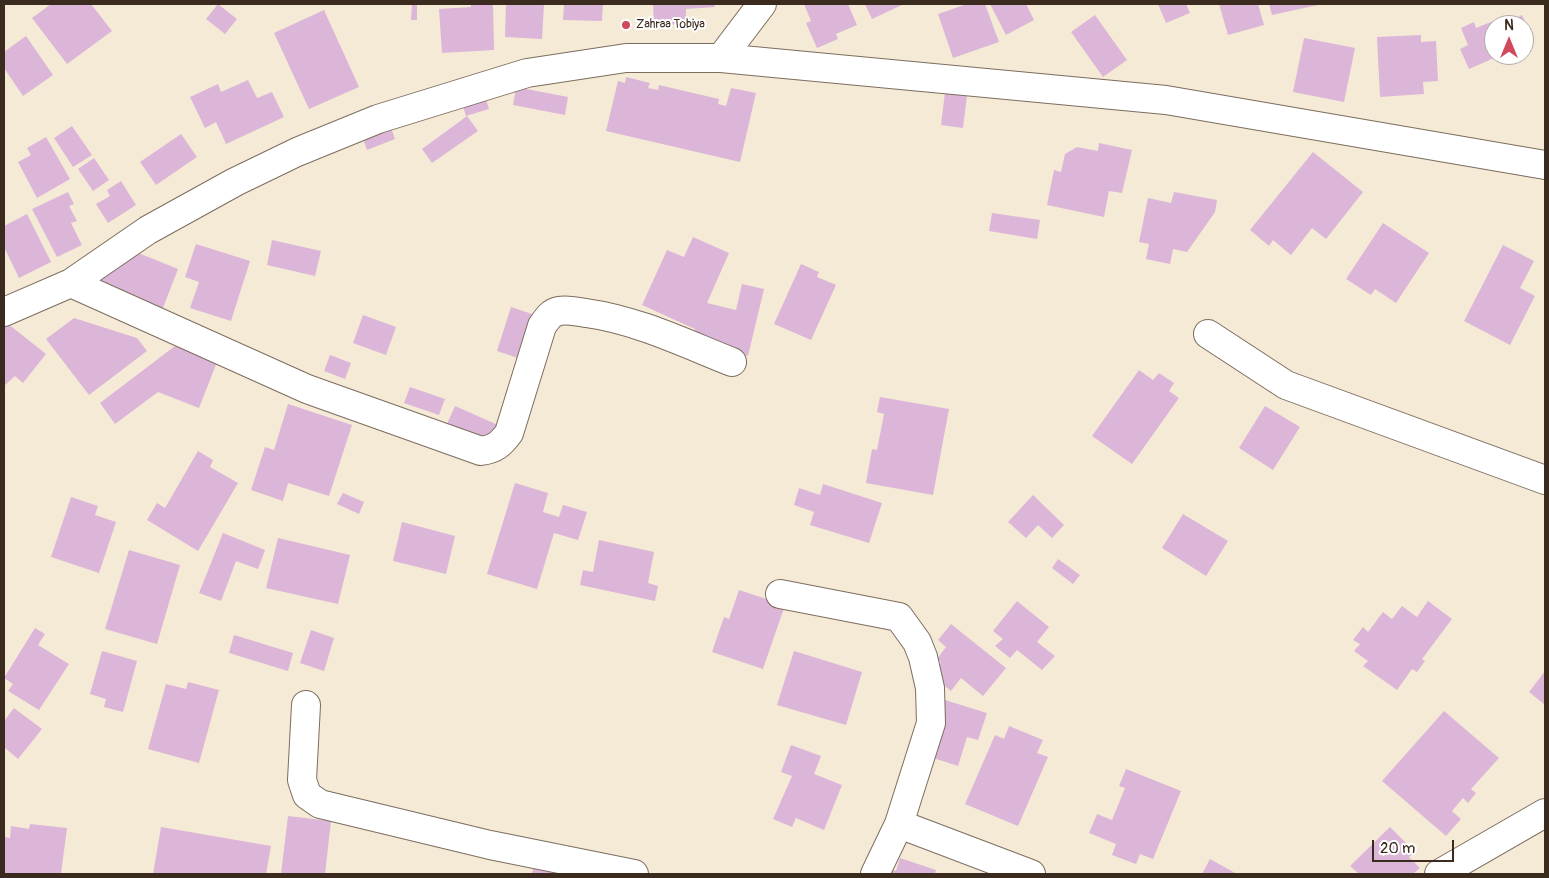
<!DOCTYPE html>
<style>
body{margin:0}
#map{position:relative;width:1549px;height:878px;overflow:hidden;background:#f5ead6;font-family:Pangolin,sans-serif}
canvas{display:block}
.frame{position:absolute;inset:0;border:5px solid #3b2a1e;pointer-events:none}
.north{position:absolute;left:1484px;top:15px;width:50px;height:50px;box-sizing:border-box;background:#fff;border:1px solid #b1aaa5;border-radius:50%;rotate:0deg;font-size:14px;font-weight:700;line-height:20px;text-align:center;color:#3b2a1e}
.north::after{content:'';display:block;margin:auto;width:18px;height:22px;background:#d1495b;clip-path:polygon(50% 0,100% 100%,50% 72%,0 100%)}
.scale{position:absolute;left:1372px;top:840px;width:82px;height:22px;box-sizing:border-box;border:2px solid #3b2a1e;border-top:0;padding-left:6px;font-size:15px;line-height:18px;white-space:nowrap;color:#3b2a1e;-webkit-text-stroke:4px #fff;paint-order:stroke}
</style>
<div id="map">
<canvas width="1549" height="878"></canvas>
<div class="frame"></div>
<div class="north">N</div>
<div class="scale">20 m</div>
</div>
<script>
const ctx = document.querySelector('canvas').getContext('2d');
ctx.lineJoin = 'round';
function fill(path, color) {
  ctx.fillStyle = color;
  ctx.fill(path, 'evenodd');
}
function stroke(path, color, width, dash) {
  ctx.strokeStyle = color;
  ctx.lineWidth = width;
  ctx.lineCap = dash ? 'butt' : 'round';
  ctx.setLineDash(dash || []);
  ctx.stroke(path);
}
function label(font, color, halo, rows, align = 'center') {
  ctx.font = font + ' Pangolin,sans-serif';
  ctx.lineWidth = 4;
  ctx.setLineDash([]);
  ctx.textBaseline = 'middle';
  ctx.strokeStyle = halo;
  ctx.fillStyle = color;
  for (const [text, x, y, turn = 0] of rows) {
    ctx.save();
    ctx.translate(x, y);
    ctx.rotate((+turn || 0) * Math.PI / 180);
    ctx.textAlign = isNaN(turn) ? turn : align;
    if (halo) ctx.strokeText(text, 0, 0);
    ctx.fillText(text, 0, 0);
    ctx.restore();
  }
}
fill(new Path2D(`
 M51 4H91L112 31 67 64 32 18Z
 M218 4 237 19 225 34 206 19Z
 M412 4H417V20H411Z
 M471 4H493L494 50 442 53 439 9 471 7Z
 M506 4H544L542 39 505 37Z
 M564 4H603L602 21 563 20Z
 M653 4H714L715 7 686 9V24L654 25Z
 M804 4H848L857 25 836 34 838 39 817 48 806 23 811 21Z
 M865 4H904L872 19Z
 M967 4H985L999 42 953 58 938 14Z
 M990 4H1026L1034 20 1006 35Z
 M1158 4H1186L1190 13 1166 23Z
 M1219 4H1258L1264 25 1228 35Z
 M1269 4H1318V5L1272 15Z
 M324 10 359 87 309 109 274 33Z
 M1095 15 1127 60 1103 77 1071 32Z
 M1522 15 1533 40 1524 45V25H1494V55H1501L1469 69 1460 49 1468 45 1461 28 1474 22 1476 28 1498 19 1501 25Z
 M1421 35V42L1436 41 1438 81 1423 82 1424 94 1380 97 1377 37Z
 M26 36 53 75 23 96 4 68V52Z
 M1304 38 1355 48 1344 102 1293 92Z
 M626 77 650 83 648 88 658 90 659 85 719 99 718 104 726 106 731 88 756 93 740 162 606 131 618 81 625 83Z
 M248 80 257 98 272 92 284 117 226 144 216 122 205 128 190 97 218 84 221 92Z
 M516 87 568 97 565 115 513 105Z
 M483 90 489 109 466 116 460 97Z
 M945 92 967 95 963 128 941 125Z
 M467 116 478 131 432 163 422 149Z
 M389 122 395 139 367 150 361 133Z
 M72 126 92 155 73 167 54 138Z
 M181 134 197 157 156 185 140 162Z
 M46 137 70 179 37 198 18 162 31 155 27 148Z
 M1099 143 1132 150 1122 193 1109 191 1104 217 1047 205 1054 170 1061 172 1065 154 1077 147 1098 151Z
 M1313 152 1363 192 1326 239 1312 228 1291 255 1273 240 1269 246 1250 230Z
 M94 158 109 180 93 191 78 169Z
 M121 181 136 205 108 223 96 204 110 196 107 190Z
 M68 192 74 204 69 206 77 221 71 223 82 245 57 257 32 209Z
 M1174 192 1217 200 1215 212 1187 252 1173 249 1170 264 1146 259 1149 244 1139 242 1148 198 1171 203Z
 M992 213 1040 220 1037 239 989 231Z
 M27 214 51 262 19 278 4 247V226Z
 M1383 223 1429 253 1396 303 1375 289 1371 295 1346 279Z
 M693 237 729 253 707 303 736 310 742 284 764 289 748 356 697 344 695 329 642 305 667 250 684 257Z
 M272 240 321 251 315 276 267 265Z
 M196 244 250 261 231 321 190 308 199 282 185 277Z
 M1503 245 1534 261 1520 288 1535 296 1510 345 1464 321Z
 M136 252 178 269 161 313 88 279Z
 M801 264 819 272 817 277 836 285 811 340 774 324Z
 M511 307 532 314 518 358 497 351Z
 M363 315 396 327 386 355 353 343Z
 M74 318 137 338 147 351 89 395 46 339Z
 M7 323 46 354 23 383 15 376 4 386V324Z
 M175 346 217 362 199 408 158 392 115 424 100 403Z
 M330 355 351 363 345 379 324 371Z
 M1139 370 1153 380 1159 373 1174 383 1169 391 1179 398 1132 464 1092 436Z
 M410 387 445 399 439 415 404 403Z
 M880 397 949 409 933 495 866 483 872 449 877 450 884 414 877 412Z
 M288 404 352 425 329 496 288 483 283 501 251 490 265 447 274 450Z
 M455 406 498 425 490 444 446 426Z
 M1265 406 1300 427 1273 470 1239 448Z
 M198 451 213 460 210 467 238 483 198 551 147 520 157 503 165 508Z
 M515 483 548 493 543 512 559 517 563 505 587 512 578 540 554 533 537 589 487 574Z
 M823 484 882 503 869 543 810 525 814 512 794 505 799 488 820 495Z
 M343 493 364 502 359 514 337 504Z
 M1033 495 1064 525 1052 538 1038 525 1026 538 1008 522Z
 M71 497 98 506 95 515 116 522 99 573 51 557Z
 M1183 514 1228 541 1206 576 1162 548Z
 M402 522 455 536 446 574 393 561Z
 M223 533 265 550 258 569 236 561 221 601 199 593Z
 M278 538 350 555 338 604 266 588Z
 M599 540 654 552 648 583 658 586 655 601 580 585 583 570 593 572Z
 M129 550 180 565 157 644 105 629Z
 M1058 559 1080 575 1073 584 1052 568Z
 M739 590 785 605 763 669 712 652 724 617 729 619Z
 M1017 601 1049 627 1037 642 1055 656 1042 670 1017 650 1010 658 995 646 1003 639 993 631Z
 M1428 601 1452 619 1422 659 1425 661 1417 672 1412 669 1397 690 1363 666 1368 661 1354 651 1360 644 1353 640 1363 627 1368 632 1383 612 1392 619 1402 606 1417 617Z
 M951 624 1006 668 983 696 961 678 951 691 931 675 941 662 937 659 946 647 938 640Z
 M35 628 45 634 38 645 69 664 39 710 8 691 13 684 4 678Z
 M311 630 334 638 324 671 300 663Z
 M234 635 293 653 288 671 229 653Z
 M102 651 137 661 123 712 104 707 106 699 90 694Z
 M794 651 862 672 846 725 777 705Z
 M1545 671V705L1529 692Z
 M188 682 219 690 199 763 148 749 166 684 186 689Z
 M945 700 987 713 978 740 967 737 958 766 927 756Z
 M14 708 42 729 18 759 4 747V721Z
 M1444 711 1499 758 1471 789 1476 793 1468 803 1463 798 1452 811 1461 819 1446 836 1382 781Z
 M1009 726 1043 740 1037 753 1048 757 1018 826 965 804 995 735 1004 739Z
 M791 745 821 756 814 774 842 785 824 830 796 818 792 827 773 819 792 776 781 772Z
 M1126 769 1181 791 1153 859 1140 854 1136 864 1112 855 1116 844 1089 833 1097 814 1112 820 1125 788 1119 786Z
 M288 816 331 821 325 874H281Z
 M30 824 67 828 61 874H4L5 837 10 838 11 826 29 829Z
 M161 827 271 846 266 874H153Z
 M1390 827 1415 852 1409 857 1420 868 1413 874H1359L1350 866Z
 M900 858 936 870 935 874H889L890 869 896 871Z
 M1210 859 1237 874H1202Z
 M534 861 552 863 551 874H532Z`), '#dcb6d8');
const minor = new Path2D(`
 M721 58 1166 100 1545 165
 M71 283 307 389 481 451C495 449 501 444 509 433L542 326C547 319 550 313 559 311 568 309 577 312 586 313 637 320 684 343 732 362
 M4 312 71 283 148 230 235 182 297 152 378 119 527 73 626 58H721L762 4
 M1208 334 1286 385 1545 480
 M780 594 899 617 917 642 923 657 930 688 931 723 899 824 875 874
 M306 705 302 780 307 795 320 804 490 845 634 874
 M899 824 1031 874
 M1439 874 1545 813`);
stroke(minor, '#7c6d5e', 30);
stroke(minor, '#fff', 28);
for (const [x, y, r, color] of [
 [626,25,5,"#d1495b"]
]) {
  const dot = new Path2D();
  dot.arc(x, y, r, 0, 2 * Math.PI);
  ctx.fillStyle = color;
  ctx.fill(dot);
  stroke(dot, '#fff', 2);
}
label('12px', '#3b2a1e', '#fff', [
 ["Zahraa Tobiya",636,25]
], 'left');
</script>
